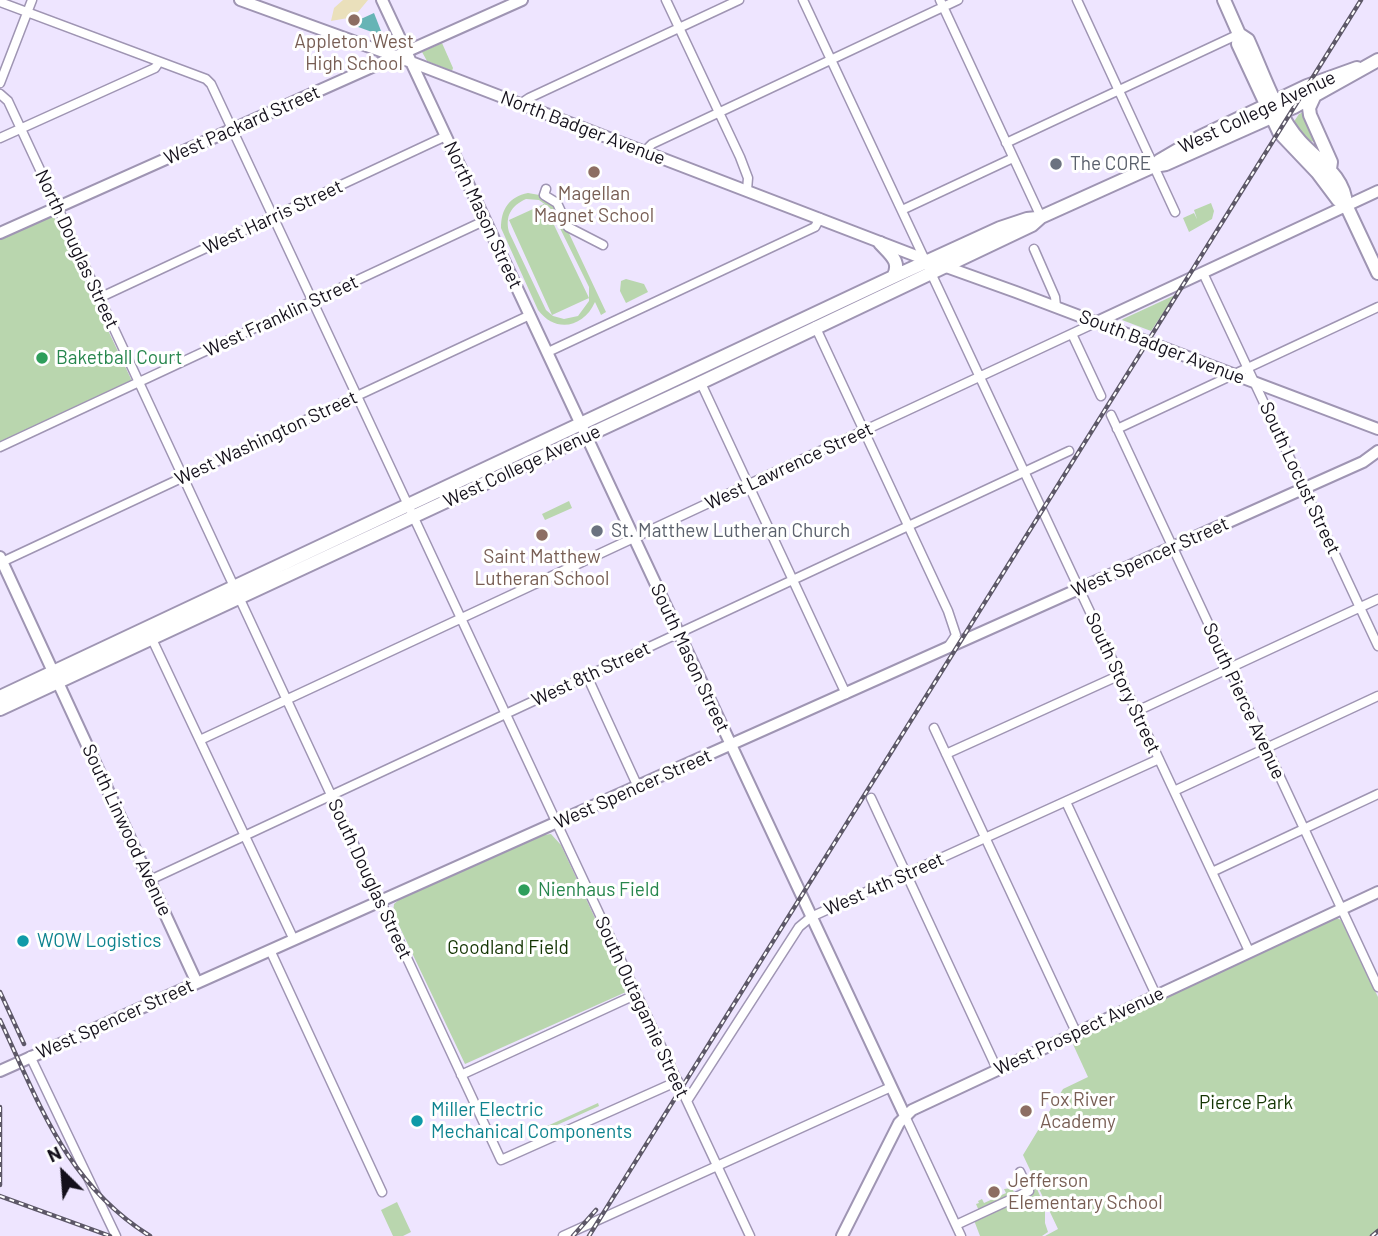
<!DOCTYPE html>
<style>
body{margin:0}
#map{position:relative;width:1378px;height:1236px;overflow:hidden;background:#eee5ff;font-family:Barlow,sans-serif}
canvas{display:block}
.north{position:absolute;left:28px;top:1138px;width:70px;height:70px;-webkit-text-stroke:5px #fff;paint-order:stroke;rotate:335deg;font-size:19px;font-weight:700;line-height:28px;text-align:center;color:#14101b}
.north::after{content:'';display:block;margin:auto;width:24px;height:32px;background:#14101b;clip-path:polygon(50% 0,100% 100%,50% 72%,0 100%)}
</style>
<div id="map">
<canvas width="1378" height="1236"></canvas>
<div class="north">N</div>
</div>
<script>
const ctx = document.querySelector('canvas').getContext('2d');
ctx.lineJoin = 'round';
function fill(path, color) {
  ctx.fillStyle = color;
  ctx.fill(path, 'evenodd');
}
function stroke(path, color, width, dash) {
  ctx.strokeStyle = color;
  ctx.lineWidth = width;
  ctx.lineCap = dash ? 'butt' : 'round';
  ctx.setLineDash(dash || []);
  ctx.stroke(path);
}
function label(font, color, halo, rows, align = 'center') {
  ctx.font = font + ' Barlow,sans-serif';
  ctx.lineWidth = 6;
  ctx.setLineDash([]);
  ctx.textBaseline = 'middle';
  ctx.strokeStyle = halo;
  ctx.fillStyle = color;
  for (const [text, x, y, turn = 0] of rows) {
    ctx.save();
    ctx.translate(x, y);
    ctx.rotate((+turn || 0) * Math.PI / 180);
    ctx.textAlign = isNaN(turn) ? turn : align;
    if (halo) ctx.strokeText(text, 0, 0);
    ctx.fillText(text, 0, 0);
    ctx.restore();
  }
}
fill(new Path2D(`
 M442 43 453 68 452 71 427 61 422 52Z
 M1306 111 1317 142 1308 141 1293 123 1299 114Z
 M528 193 545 196 558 210 606 312 601 315 595 302C584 327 556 334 538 310L501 228C501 209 509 197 528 193ZM526 199 539 200 550 208 589 287V301L578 316 564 319 553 316 546 310 509 232C505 216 511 206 526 199Z
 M1211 203 1214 211 1212 219 1189 232 1183 218 1194 213 1197 219 1194 210Z
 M544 204 589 298 552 315 509 220Z
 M53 214 132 381 0 442V238Z
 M626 279 644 284 648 292 626 303 620 291 621 281Z
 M1175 295 1151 331 1122 320 1123 319Z
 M569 501 572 508 545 520 542 514Z
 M551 834 561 845 628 989 626 992 465 1064 393 913 394 904 401 898 543 835Z
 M1335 917 1341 920 1378 997V1231L1372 1236H1045L1058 1229 1023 1155 1063 1089 1088 1077 1071 1040Z
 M598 1103 599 1106 546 1130 545 1127Z
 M1033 1180 1045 1207V1223L1048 1232 1042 1236H980L972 1215 979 1211 976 1204 979 1203 978 1201 982 1199 984 1203 1006 1193 1004 1189 1012 1188 1015 1194 1022 1191 1020 1186Z
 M397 1202 411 1232 403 1236H393L381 1210Z`), '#b9d6ae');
fill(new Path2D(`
 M343 0H368L358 12 352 13 348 18 331 21 334 8Z`), '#eae0bb');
fill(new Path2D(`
 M374 13 383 36 350 24Z`), '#67b4b5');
const street = new Path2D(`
 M666 0 740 157 748 178 747 190
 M803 0 1249 951
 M940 0 1041 217
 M1077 0 1175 212
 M0 2 206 79 211 84 750 1236
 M0 83 32 0
 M0 94 8 101 501 1160 678 1081
 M520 104 529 98 739 0
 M0 138 155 68 159 62
 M1006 143 1239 34
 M645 151 652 144 958 0
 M546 189 544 195 557 203 568 227 603 245
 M902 210 1013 158
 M1034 249 1055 297 1056 306
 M1203 273 1378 646
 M99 298 446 136
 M815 326 948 611 956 635 948 647
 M1072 334 1101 396
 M548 352 815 227 820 218
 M700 381 846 694
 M1111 415 1378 987
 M1117 429 1378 307
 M0 447 486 220
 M2 562 530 315
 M151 637 294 940
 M587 676 638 787
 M1137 711 1378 599
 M934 728 1076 1032
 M200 740 1097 322
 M946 754 1120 675
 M1174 791 1378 696
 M871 798 997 1069
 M1066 802 1156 995
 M1212 872 1378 794
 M150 880 1069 451
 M270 950 382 1192
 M30 1056 116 1236
 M461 1075 637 994
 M687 1101 799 927 811 917 1159 759
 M905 1116 961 1236
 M956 1225 1029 1191 1020 1172
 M563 1236 891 1087`);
const secondary = new Path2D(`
 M240 0 411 62 924 259 1016 292 1378 429
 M382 0 905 1116
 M0 233 522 0
 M1097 322 1378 191
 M0 557 197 983
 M0 1071 1363 462 1378 451
 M842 1236 899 1123 912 1110 1378 892`);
const primary = new Path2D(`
 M1224 0 1239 34 1238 44 1279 132 1317 172 1338 200 1346 205
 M1239 34 1248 40C1263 73 1276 114 1300 141 1318 161 1345 176 1346 205L1378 273
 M1314 97 1309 108 1310 115 1331 162 1330 169
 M1159 161 1200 137 1307 86 1357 68
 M880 243C890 254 902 262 893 277
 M0 697 893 277 1000 228 1027 219 1037 218
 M0 709 700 383 1032 225 1041 217 1154 166 1166 164 1294 107 1378 60`);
stroke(street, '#9f95b3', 11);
stroke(secondary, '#9f95b3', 14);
stroke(primary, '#9f95b3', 16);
stroke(street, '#fff', 8);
stroke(secondary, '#fff', 10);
stroke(primary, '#fff', 12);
const rail = new Path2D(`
 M0 992 24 1044
 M0 1020C40 1105 66 1183 150 1236
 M0 1107V1185
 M0 1196 110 1236
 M573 1236 596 1210
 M589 1236 1361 0
 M1372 1236 1378 1231`);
stroke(rail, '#5d5868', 4.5);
stroke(rail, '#fff', 2, [5]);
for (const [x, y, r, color] of [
 [354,20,7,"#8d6e63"],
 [1056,164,7,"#6b7280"],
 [594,172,7,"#8d6e63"],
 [42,358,7,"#2e9e5b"],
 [597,531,7,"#6b7280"],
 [542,535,7,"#8d6e63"],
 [524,890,7,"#2e9e5b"],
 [23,941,7,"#0f9aa8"],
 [1026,1111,7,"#8d6e63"],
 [417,1121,7,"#0f9aa8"],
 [994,1192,7,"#8d6e63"]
]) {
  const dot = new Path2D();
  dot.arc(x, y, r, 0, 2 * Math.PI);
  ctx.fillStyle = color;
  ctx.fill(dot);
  stroke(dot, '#fff', 2.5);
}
label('19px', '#785e54', '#fff', [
 ["Appleton West",354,42],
 ["High School",354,64],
 ["Magellan",594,194],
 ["Magnet School",594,216],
 ["Saint Matthew",542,557],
 ["Lutheran School",542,579],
 ["Fox River",1040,1100,"left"],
 ["Academy",1040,1122,"left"],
 ["Jefferson",1008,1181,"left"],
 ["Elementary School",1008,1203,"left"]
]);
label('19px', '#14101b', '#fff', [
 ["West College Avenue",1257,112,-25],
 ["West Packard Street",242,125,-24],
 ["North Badger Avenue",583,128,21],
 ["North Mason Street",483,215,65],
 ["West Harris Street",273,217,-25],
 ["North Douglas Street",77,249,65],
 ["West Franklin Street",281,316,-25],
 ["South Badger Avenue",1162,347,21],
 ["West Washington Street",266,438,-25],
 ["West College Avenue",522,466,-25],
 ["West Lawrence Street",789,466,-25],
 ["South Locust Street",1300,478,65],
 ["West Spencer Street",1150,557,-24],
 ["South Mason Street",690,658,65],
 ["West 8th Street",591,674,-25],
 ["South Story Street",1123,683,65],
 ["South Pierce Avenue",1244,701,65],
 ["West Spencer Street",633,789,-24],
 ["South Linwood Avenue",127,830,65],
 ["South Douglas Street",370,879,65],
 ["West 4th Street",884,884,-24],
 ["South Outagamie Street",642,1007,65],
 ["West Spencer Street",115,1019,-24],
 ["West Prospect Avenue",1079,1031,-25]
]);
label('19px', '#5b616d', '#fff', [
 ["The CORE",1070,164],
 ["St. Matthew Lutheran Church",611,531]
], 'left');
label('19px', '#27864d', '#fff', [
 ["Baketball Court",56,358],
 ["Nienhaus Field",538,890]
], 'left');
label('19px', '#0d838f', '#fff', [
 ["WOW Logistics",37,941],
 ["Miller Electric",431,1110],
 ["Mechanical Components",431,1132]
], 'left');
label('19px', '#143503', '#fff', [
 ["Goodland Field",508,948],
 ["Pierce Park",1246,1103]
]);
</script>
